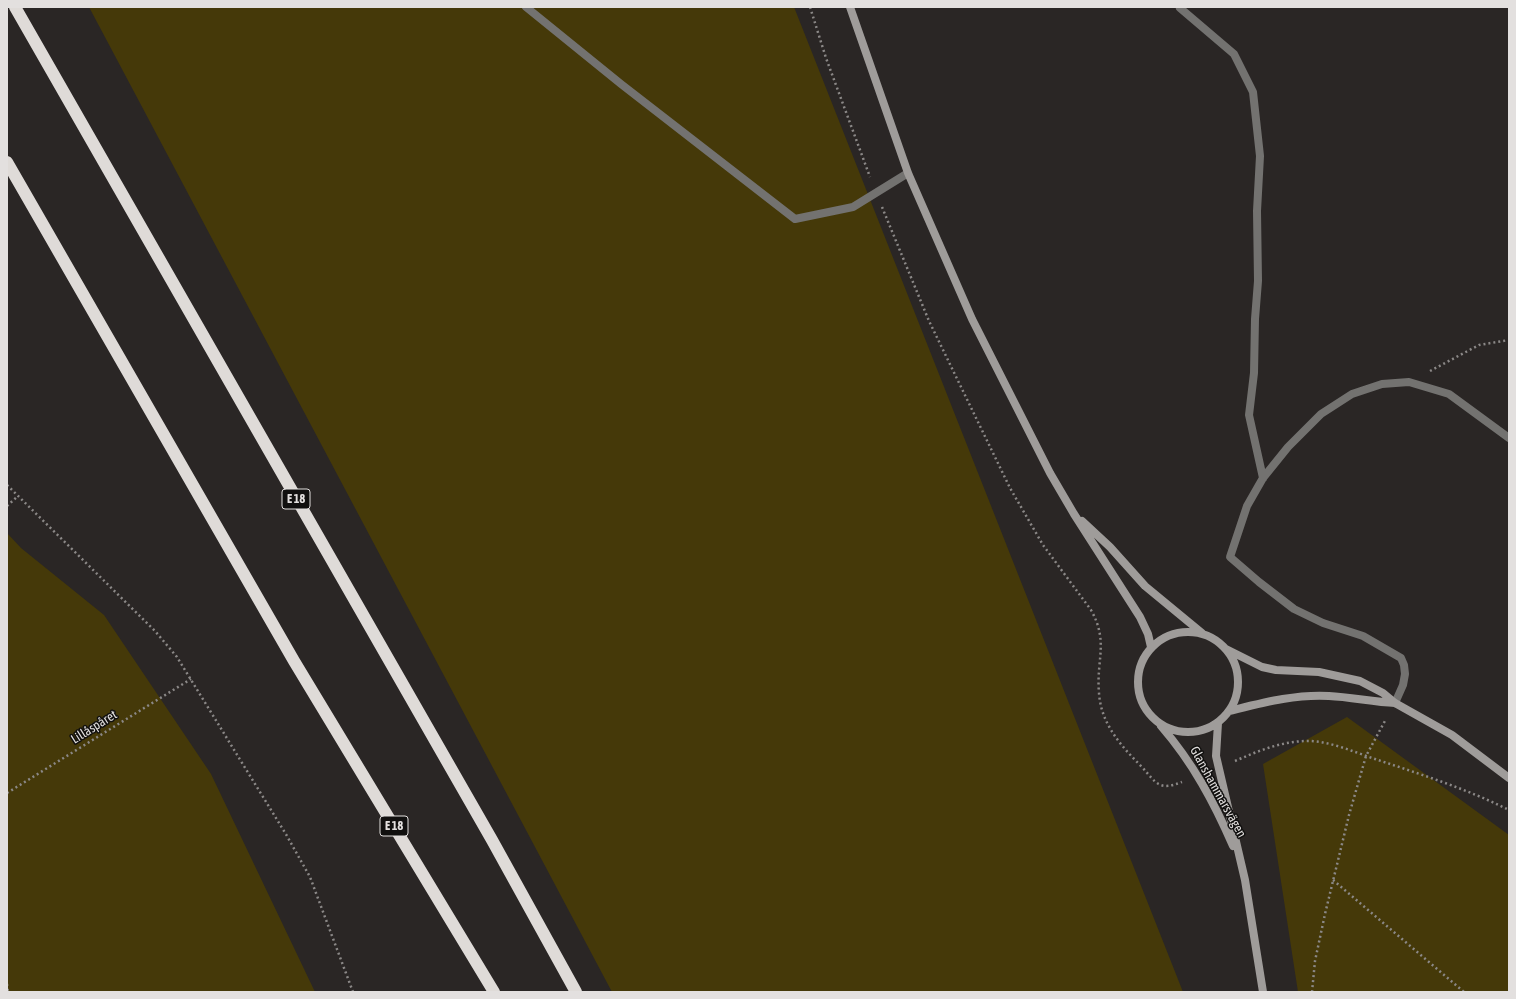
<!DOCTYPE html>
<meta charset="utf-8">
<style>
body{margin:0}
#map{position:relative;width:1516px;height:999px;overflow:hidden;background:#2a2625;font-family:"Asap Condensed",sans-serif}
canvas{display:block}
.frame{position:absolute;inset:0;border:8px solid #e3e0df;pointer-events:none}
</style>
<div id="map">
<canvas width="1516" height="999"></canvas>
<div class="frame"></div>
</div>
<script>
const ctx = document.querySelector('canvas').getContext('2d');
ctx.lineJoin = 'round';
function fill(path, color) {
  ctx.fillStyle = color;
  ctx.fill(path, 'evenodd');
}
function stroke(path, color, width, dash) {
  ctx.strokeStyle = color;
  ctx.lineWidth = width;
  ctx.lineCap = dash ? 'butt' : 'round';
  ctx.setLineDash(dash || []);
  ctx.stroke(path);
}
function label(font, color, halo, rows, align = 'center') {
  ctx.font = font + ' "Asap Condensed",sans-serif';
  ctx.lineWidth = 3;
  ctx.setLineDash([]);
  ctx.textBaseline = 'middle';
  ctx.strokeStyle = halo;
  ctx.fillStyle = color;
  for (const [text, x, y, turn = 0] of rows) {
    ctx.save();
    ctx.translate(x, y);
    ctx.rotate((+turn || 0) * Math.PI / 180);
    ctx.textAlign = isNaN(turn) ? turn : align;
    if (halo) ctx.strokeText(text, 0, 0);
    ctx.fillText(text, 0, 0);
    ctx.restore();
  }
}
fill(new Path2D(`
 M89 7H794L1183 992H612Z
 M7 533 21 548 104 615 211 774 315 992H7Z
 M1347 717 1509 835V992H1298L1263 764Z`), '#453909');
stroke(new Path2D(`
 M810 7 826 58 870 177
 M882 207 929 321 1010 488 1043 545 1091 610C1109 642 1096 660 1099 693 1101 724 1121 746 1142 767 1157 784 1159 791 1182 782
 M1430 371 1479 345 1509 340
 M7 485 155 631 177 657 287 836 310 877 353 992
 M7 506 18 496
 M1235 761C1258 751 1282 741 1308 741 1330 741 1354 752 1375 759 1420 774 1467 789 1509 810
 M7 793 191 679
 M1333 880 1464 992
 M7 984 8 992
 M1312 992 1315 961 1325 914 1349 815 1366 756 1386 719`), '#8b8887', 2.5, [2, 3]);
stroke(new Path2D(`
 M526 7 621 84 795 219 853 207 908 173`), '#737270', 8);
stroke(new Path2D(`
 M1180 8 1234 54 1253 92 1260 156 1257 211 1258 281 1255 319 1254 373 1249 415 1263 478
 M1395 703 1403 685 1405 674 1404 665 1401 658 1363 636 1323 623 1294 609 1259 582 1230 557 1247 506 1263 478 1288 447 1321 414 1352 394 1382 384 1409 382 1449 394 1509 438`), '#737270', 8);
stroke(new Path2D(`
 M850 7 908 173 972 319 1050 473 1074 514 1140 617 1148 634 1151 647
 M1082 521 1110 547 1145 586 1202 633
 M1138 682a50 50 0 1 1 100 0a50 50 0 1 1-100 0Z
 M1226 649 1262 667 1276 670 1319 672 1360 681 1383 693 1395 703 1452 735 1509 778
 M1229 711C1262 703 1295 694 1329 696 1351 697 1373 702 1395 703
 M1218 723 1216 756 1245 880 1263 992
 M1161 726C1193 763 1214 802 1233 846`), '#9f9c9a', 8);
stroke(new Path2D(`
 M15 7 492 840 576 992
 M7 162 294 661 494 992`), '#dfdbd8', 12);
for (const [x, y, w] of [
 [296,499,28],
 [394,826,28]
]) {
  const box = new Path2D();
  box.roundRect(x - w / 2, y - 10, w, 20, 3);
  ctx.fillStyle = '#11100f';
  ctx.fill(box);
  stroke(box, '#e3e0df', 1);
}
label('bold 12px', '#e3e0df', null, [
 ["E 18",296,499],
 ["E 18",394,826]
]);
label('13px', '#e3e0df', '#11100f', [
 ["Lillåspåret",94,727,-32],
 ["Glanshammarsvägen",1218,792,61]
]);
</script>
